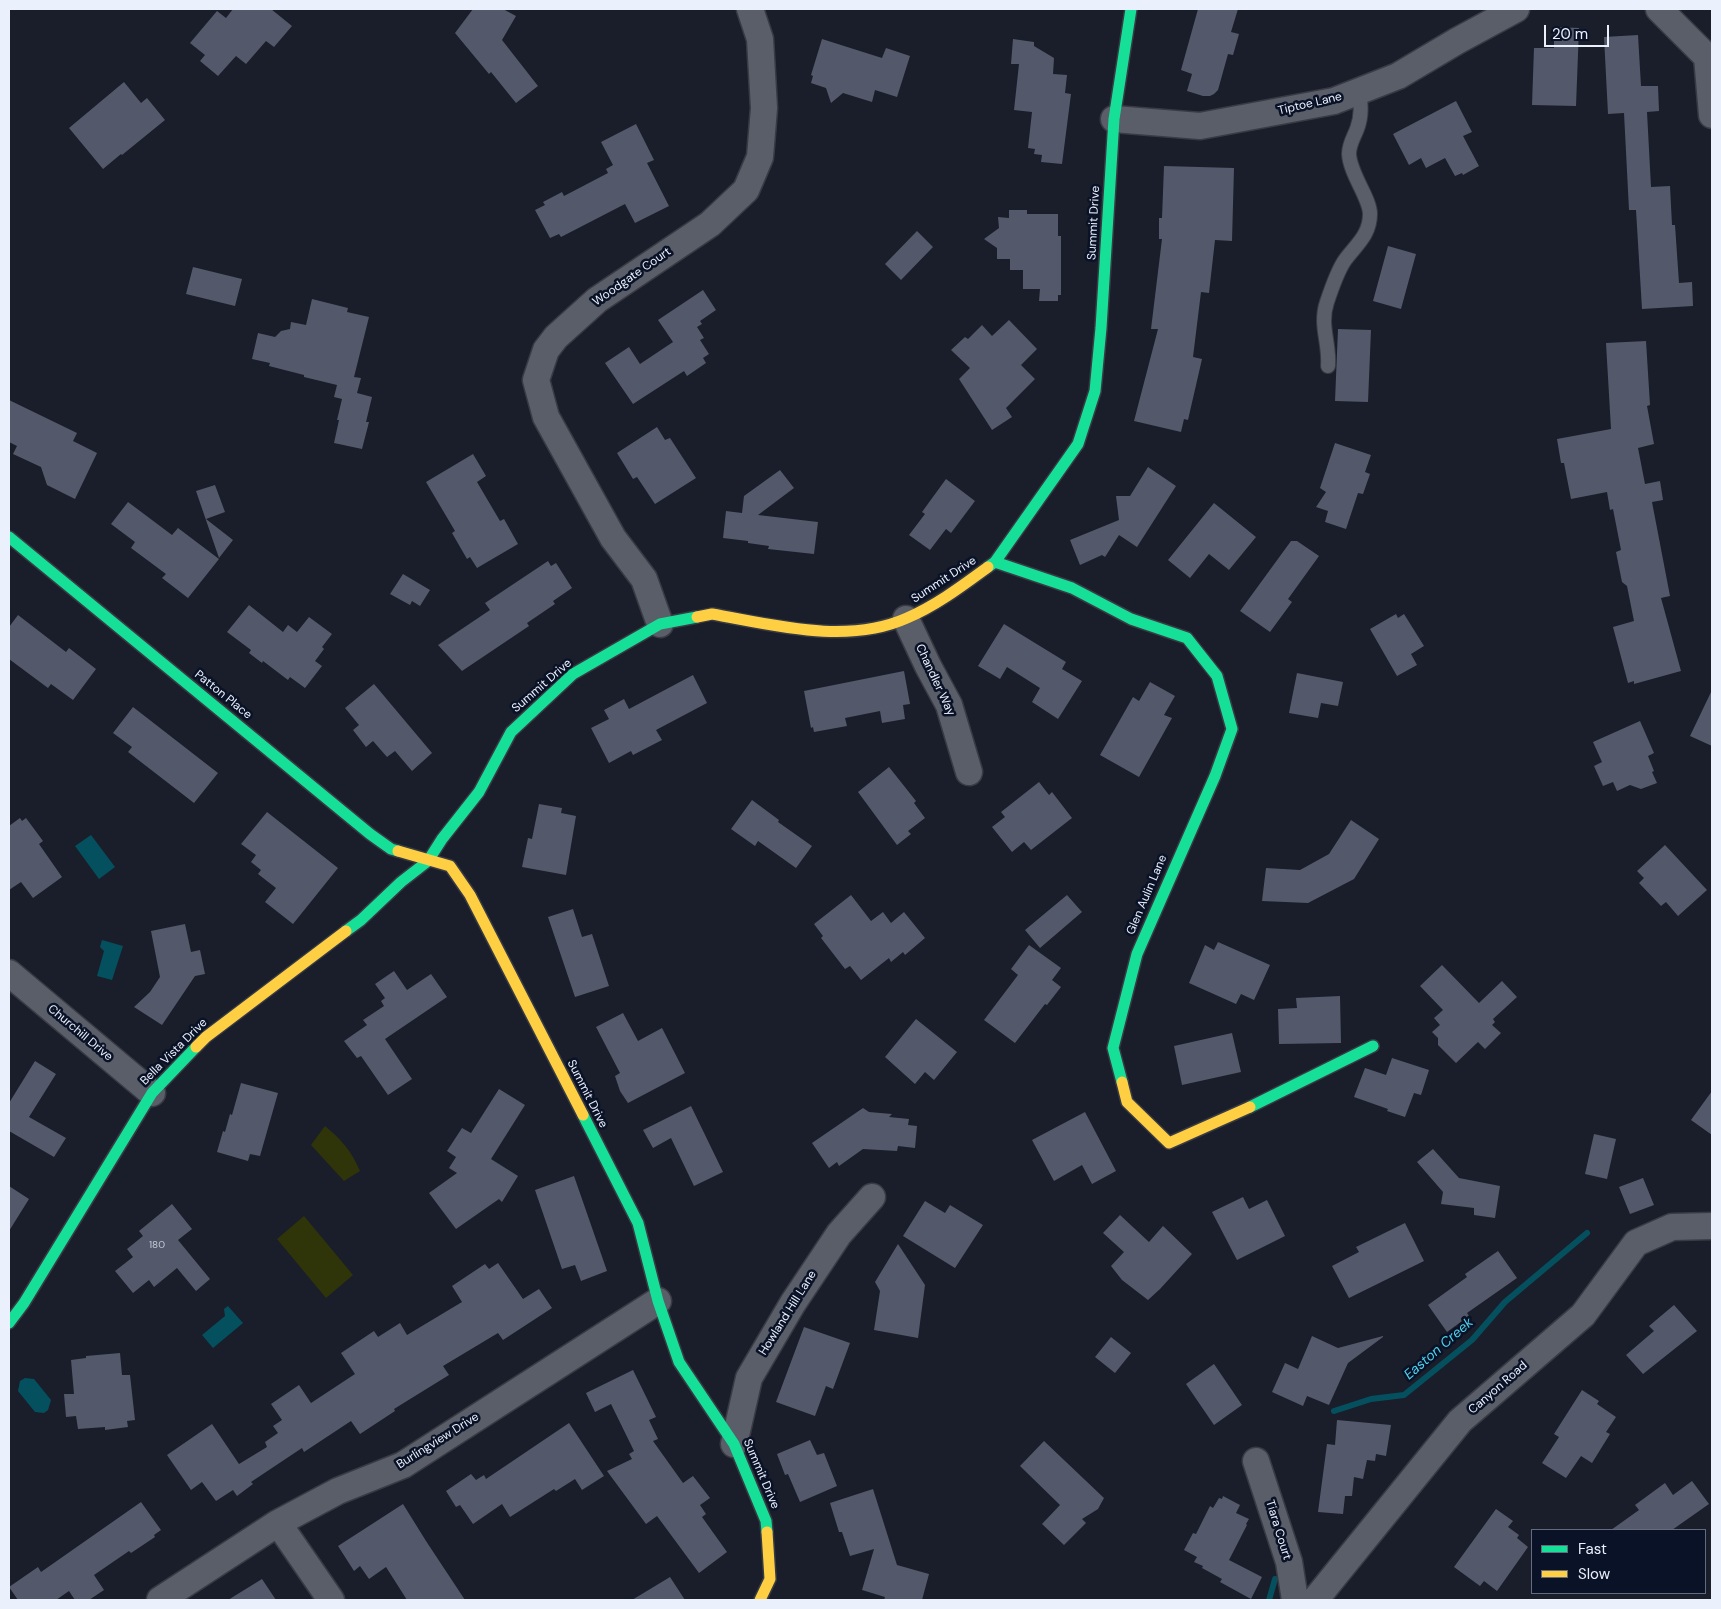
<!DOCTYPE html>
<style>
body{margin:0}
#map{position:relative;width:1721px;height:1609px;overflow:hidden;background:#1a1e2a;font-family:"DM Sans",sans-serif}
canvas{display:block}
.frame{position:absolute;inset:0;border:10px solid #eaf0fc;pointer-events:none}
.legend{position:absolute;left:1531px;top:1529px;width:175px;height:65px;box-sizing:border-box;background:#0a1227;border:1px solid #646b7c;margin:0;padding:6px 9px;list-style:none;font-size:15px;color:#eaf0fc}
.legend li{display:flex;align-items:center;gap:10px;height:25px}
.legend b{width:25px;border:1px solid #646b7c}
.scale{position:absolute;left:1544px;top:25px;width:65px;height:22px;box-sizing:border-box;border:2px solid #eaf0fc;border-top:0;padding-left:6px;font-size:15px;line-height:18px;white-space:nowrap;color:#eaf0fc;-webkit-text-stroke:4px #0a1227;paint-order:stroke}
</style>
<div id="map">
<canvas width="1721" height="1609"></canvas>
<div class="frame"></div>
<ul class="legend">
<li><b style="height:6px;background:#16e098"></b>Fast</li>
<li><b style="height:6px;background:#ffcf43"></b>Slow</li>
</ul>
<div class="scale">20 m</div>
</div>
<script>
const ctx = document.querySelector('canvas').getContext('2d');
ctx.lineJoin = 'round';
function fill(path, color) {
  ctx.fillStyle = color;
  ctx.fill(path, 'evenodd');
}
function stroke(path, color, width, dash) {
  ctx.strokeStyle = color;
  ctx.lineWidth = width;
  ctx.lineCap = dash ? 'butt' : 'round';
  ctx.setLineDash(dash || []);
  ctx.stroke(path);
}
function label(font, color, halo, rows, align = 'center') {
  ctx.font = font + ' "DM Sans",sans-serif';
  ctx.lineWidth = 5;
  ctx.setLineDash([]);
  ctx.textBaseline = 'middle';
  ctx.strokeStyle = halo;
  ctx.fillStyle = color;
  for (const [text, x, y, turn = 0] of rows) {
    ctx.save();
    ctx.translate(x, y);
    ctx.rotate((+turn || 0) * Math.PI / 180);
    ctx.textAlign = isNaN(turn) ? turn : align;
    if (halo) ctx.strokeText(text, 0, 0);
    ctx.fillText(text, 0, 0);
    ctx.restore();
  }
}
fill(new Path2D(`
 M325 1126C341 1139 352 1152 360 1171L344 1181 311 1145Z
 M304 1216 353 1275 326 1298 277 1239Z`), '#303409');
fill(new Path2D(`
 M91 835 115 867 99 879 75 846Z
 M102 940 123 946 112 980 97 976 104 951 100 947Z
 M228 1306 243 1323 213 1348 202 1335 225 1316 224 1309Z
 M25 1378 34 1379 51 1400 48 1410 44 1413 35 1412 18 1391 20 1381Z`), '#05505e');
stroke(new Path2D(`
 M1334 1411 1371 1399 1404 1395 1472 1340 1505 1302 1587 1233
 M1269 1600 1275 1579`), '#05505e', 6);
fill(new Path2D(`
 M233 9H271L292 26 274 47 266 41 246 64 236 56 218 76 200 61 205 55 190 43 217 11 226 18Z
 M473 9H503L516 16 502 40 538 86 516 103 491 72 489 74 455 33Z
 M1198 9H1238L1231 32 1239 34 1233 55 1228 54 1218 90 1214 94 1210 96H1203L1187 91 1192 74 1181 70Z
 M1554 27 1579 28 1576 106 1532 105 1534 48H1554Z
 M1638 35 1641 86H1658L1659 111 1647 112 1651 187 1670 186 1672 225H1675L1679 283 1692 282 1693 306 1642 309 1636 210H1629L1624 113 1608 114 1604 37Z
 M822 39 882 58 886 48 910 56 897 97 875 90 872 102 843 93 831 103 826 88 811 83 813 76 811 75Z
 M1013 39 1034 42V46L1054 58 1053 74 1067 75 1065 93 1071 94 1062 164 1041 162 1042 155 1034 154 1035 149 1028 148 1032 112 1014 110 1019 64H1011Z
 M124 82 141 103 147 98 165 120 122 155 121 154 103 169 69 128Z
 M1456 101 1472 132 1463 136 1479 166 1463 175 1462 173 1455 176 1445 158 1426 168 1421 158 1409 165 1393 134Z
 M636 124 654 160 647 163 669 206 635 223 625 204 561 237 559 234 550 238 535 210 545 205 543 202 562 192 564 196 608 173 606 169 613 165 601 142Z
 M1164 166 1234 168 1232 241 1215 240 1209 293 1201 292 1193 357 1202 359 1188 420 1184 419 1181 432 1134 421 1158 329H1151L1162 239H1159V218H1162Z
 M1009 210H1027V214H1058V236H1061V295H1058V301H1039L1040 289H1023V270H1010V259H997V248L984 239 999 228 998 217 1009 218Z
 M917 231 933 247 901 280 885 264Z
 M1388 246 1416 254 1401 309 1373 301Z
 M193 267 242 279 235 306 186 294Z
 M703 290 716 310 700 321 702 324 697 327 704 338 700 340 709 354 703 358 706 363 687 376 684 371 633 404 605 363 629 347 640 364 673 342 658 320Z
 M312 299 348 308 347 312 369 317 354 377 361 378 357 393 372 397 366 422H369L362 449 334 443 339 420H337L342 399 334 397 337 385 304 377V375L269 366 270 363 252 359 258 333 275 337 281 331 290 329 291 322 306 325Z
 M1009 320 1037 349 1021 365 1035 379 1006 408 1012 417 992 430 959 379 970 368 951 350 965 337 968 339 982 325 992 336Z
 M1338 329 1371 330 1368 402 1335 401Z
 M1646 341 1650 405 1647 406 1654 444 1638 448 1645 484 1660 481 1663 500 1652 502 1670 596 1661 598 1681 671 1634 684V681L1628 683 1613 627 1634 621 1627 586 1622 582 1616 552 1621 550 1613 509 1610 510 1607 492 1571 499 1564 463H1561L1557 439 1611 429 1606 343Z
 M9 400 77 433 73 441 97 453 75 499 47 485 41 467 13 454 17 446 9 442Z
 M657 427 665 440 670 438 696 478 655 504 637 477 633 479 617 453Z
 M1335 443 1371 455 1365 472 1370 474 1363 494 1358 493 1346 529 1325 522 1328 511 1316 507 1326 492 1320 488Z
 M473 454 486 476 477 482 500 521 504 519 518 544 477 568 470 557 467 559 452 533 455 531 426 482Z
 M1148 467 1176 486 1137 547 1119 535 1105 557 1102 555 1080 565 1070 540 1119 520 1116 496H1130Z
 M780 470 794 488 758 515 818 522 814 554 768 549 769 546 748 543V541L723 538 726 511 742 513 744 496Z
 M946 479 975 501 951 533 946 529 930 550 909 535 925 514 922 512Z
 M215 485 225 512 206 519 233 540 219 558 196 491Z
 M128 502 172 535 178 528 219 559 188 598 162 578 166 574 131 548 135 542 111 524Z
 M1214 503 1256 537 1229 570 1209 554 1190 578 1168 560Z
 M1291 541H1297L1319 556 1288 599 1292 602 1270 632 1240 611Z
 M548 561 551 566 556 563 572 588 553 601 555 604 527 623 529 626 462 671 438 645 490 610 485 603Z
 M403 574 430 590 420 606 412 601 410 605 390 594Z
 M249 605 283 632 288 625 297 632 309 617 332 634 322 647 324 649 315 661 322 666 305 688 290 677 288 680 263 661 262 663 249 653 251 650 227 632Z
 M1396 614 1398 618 1404 614 1424 646 1411 654 1417 665 1397 676 1370 629Z
 M18 615 66 652 69 648 96 669 73 700 51 684 48 688 9 659V627Z
 M1004 624 1066 662 1062 669 1082 681 1058 719 1032 702 1040 688 1007 667 1000 679 978 666Z
 M904 671 910 704 903 705 905 719 882 723 880 711 845 718 847 726 814 732 813 727 811 728 804 691Z
 M1297 673 1343 682 1338 706 1321 703 1318 718 1289 713Z
 M693 675 707 703 656 730 662 740 633 755 631 751 609 763 591 728 609 719 604 710 624 699 629 709Z
 M1150 682 1175 696 1164 715 1172 718 1139 777 1100 755 1133 697 1139 701Z
 M374 684 432 753 412 771 395 751 387 757 373 741 366 747 353 730 359 725 345 708Z
 M1712 690V746L1690 736Z
 M133 707 218 773 194 803 128 752 132 747 113 733Z
 M1640 721 1654 753 1648 756 1654 771 1652 772 1657 783 1641 789 1630 785 1617 791 1613 782 1603 786 1594 766 1602 762 1593 742Z
 M889 767 916 801 914 803 925 818 908 831 911 834 897 845 858 792Z
 M1039 782 1049 795 1052 792 1072 818 1031 850 1024 842 1012 852 992 827 1005 817 1001 812Z
 M752 800 779 820 778 822 812 846 796 868 758 841 755 846 731 829Z
 M539 804 562 808 561 813 576 816 566 875 522 867 528 838 532 839Z
 M267 812 338 868 293 924 265 902 276 888 258 874 261 870 251 862 256 855 241 844Z
 M20 818 22 821 26 818 43 841 39 844 62 877 33 898 21 882 9 890V826Z
 M1351 820 1379 839 1354 879 1308 903 1262 901 1266 868 1300 870 1329 854Z
 M1665 845 1707 890 1678 916 1666 902 1661 906 1639 883 1644 878 1637 871Z
 M851 895 871 921 883 912 891 923 904 912 925 938 905 955 903 952 891 962 889 958 861 980 850 966 845 969 821 938 823 936 814 924Z
 M1067 895 1082 912 1040 948 1025 930Z
 M573 909 582 937 592 934 609 986 575 997 548 917Z
 M185 924 191 952 200 950 205 974 195 976 162 1025 134 1007 150 992 160 977 151 931Z
 M1218 942 1270 965 1254 1000 1241 994 1236 1004 1189 983 1205 945 1214 950Z
 M1029 945 1061 968 1052 980 1061 987 1047 1005 1045 1004 1015 1043 984 1020 1018 975 1011 969Z
 M1442 965 1479 1003 1502 981 1517 997 1493 1019 1495 1022 1492 1025 1501 1033 1485 1049 1478 1042 1456 1063 1438 1045V1038L1432 1032 1440 1025 1434 1018 1443 1010 1420 986Z
 M394 971 407 990 431 974 447 997 385 1039 412 1079 388 1095 361 1056 357 1058 344 1041 367 1025 363 1020 384 1006 381 1001 385 998 375 984Z
 M1340 996 1341 1043 1279 1044 1278 1009 1297 1008 1296 998Z
 M623 1013 638 1041 662 1028 685 1073 628 1103 620 1091 615 1076 620 1073 596 1027Z
 M916 1019 957 1052 934 1080 925 1072 915 1084 885 1057Z
 M1232 1033 1241 1072 1182 1085 1174 1046Z
 M1392 1058 1429 1070 1421 1095 1414 1093 1405 1117 1387 1111 1388 1109 1354 1097 1365 1068 1386 1075Z
 M35 1061 56 1074 29 1117 66 1138 54 1157 9 1131V1103Z
 M241 1083 278 1093 260 1156 250 1154 248 1161 217 1152 223 1131 225 1132 230 1114 232 1115Z
 M499 1089 525 1105 491 1159 518 1176 502 1202 499 1199 456 1229 429 1193 457 1173 449 1168 456 1157 447 1151 462 1128 471 1133Z
 M1712 1091V1135L1691 1120Z
 M691 1106 723 1172 694 1186 671 1138 653 1148 643 1130Z
 M863 1108 869 1112 892 1114 889 1117 909 1119 908 1125 917 1126 915 1148 898 1146 897 1151 863 1149 839 1166 837 1162 829 1168 812 1143Z
 M1085 1112 1116 1171 1092 1184 1082 1165 1054 1181 1032 1140Z
 M1594 1134 1616 1139 1607 1179 1585 1174Z
 M1433 1149 1459 1178 1500 1186 1495 1218 1474 1215V1208L1441 1204 1443 1192 1417 1162Z
 M574 1176 607 1271 581 1281 575 1265 562 1269 535 1190Z
 M1643 1178 1654 1205 1630 1214 1619 1187Z
 M9 1186 29 1199 9 1231Z
 M1243 1197 1249 1209 1267 1200 1285 1236 1237 1260 1212 1212Z
 M925 1201 945 1213 950 1205 983 1225 955 1268 903 1236Z
 M172 1204 192 1229 178 1240 210 1279 196 1291 177 1268 154 1287 149 1280 133 1293 115 1271 133 1257 127 1249 143 1236 139 1231Z
 M1120 1215 1149 1242 1163 1226 1192 1254 1160 1289 1148 1300 1122 1280 1111 1266 1124 1252 1103 1233Z
 M1405 1223 1424 1261 1349 1298 1332 1266 1359 1252 1356 1247Z
 M898 1244 925 1285 918 1338 874 1330 880 1291 875 1282Z
 M1498 1251 1517 1278 1467 1313 1469 1316 1447 1332 1428 1305 1467 1277 1465 1274Z
 M498 1263 523 1299 539 1289 552 1308 503 1340 498 1333 443 1366 449 1375 394 1409 395 1411 360 1434 351 1421 304 1452 302 1448 251 1482 253 1484 237 1496 233 1490 216 1501 202 1482 191 1490 167 1455 212 1424 239 1464 267 1447 265 1442 278 1433 273 1426 282 1420 271 1404 299 1385 311 1403 355 1374 341 1353 374 1331 378 1337 400 1323 407 1335 462 1302 452 1286 485 1264 489 1269Z
 M1674 1305 1697 1331 1643 1374 1626 1355 1654 1331 1649 1326Z
 M804 1327 850 1343 833 1389 826 1386 815 1416 776 1402Z
 M1312 1336 1338 1348 1383 1336V1337L1348 1363 1329 1405 1307 1396 1303 1406 1272 1392 1285 1363 1298 1369Z
 M1111 1337 1131 1353 1115 1373 1095 1357Z
 M120 1353 122 1375H130L135 1420 127 1421 128 1427 105 1430V1427L78 1429 76 1416 66 1417 64 1394H74L71 1360 86 1358V1356Z
 M1214 1364 1242 1405 1214 1425 1186 1384Z
 M633 1370 656 1417 649 1420 658 1439 653 1441 683 1483 693 1476 710 1498 700 1505 706 1514 702 1517 727 1552 699 1573 657 1516 646 1524 607 1471 632 1459 629 1454 634 1451 611 1404 595 1412 586 1393Z
 M1582 1390 1599 1401 1597 1404 1616 1417 1606 1432 1610 1434 1592 1463 1581 1456 1566 1478 1542 1463 1559 1437 1554 1434Z
 M1337 1420 1391 1425 1386 1456 1376 1454 1375 1461 1367 1460 1363 1479 1354 1477 1352 1496H1345L1343 1514 1318 1512 1327 1444 1335 1445Z
 M569 1423 604 1476 582 1490 575 1479 556 1491 554 1489 510 1517 502 1504 473 1524 460 1505 456 1507 446 1491 471 1474 476 1480 484 1475 486 1479Z
 M810 1440 817 1455 824 1453 837 1486 800 1502 788 1474 785 1475 777 1454Z
 M1044 1441 1104 1498 1098 1509 1082 1519 1086 1523 1064 1545 1042 1524 1060 1505 1020 1466Z
 M1692 1481 1709 1504 1672 1530H1611L1639 1510 1635 1505 1665 1483 1673 1495Z
 M873 1489 897 1565 929 1574 922 1600H884L885 1597 862 1590 874 1549 850 1556 842 1532H839L830 1503Z
 M1223 1496 1240 1505 1236 1513 1249 1519 1246 1524 1247 1525 1229 1560 1262 1577 1251 1599 1220 1582 1222 1579 1202 1568 1203 1566 1194 1562 1197 1557 1184 1550 1193 1533 1196 1534 1210 1506 1213 1508 1219 1498 1222 1499Z
 M141 1502 161 1530 154 1535 155 1537 131 1553 129 1551 94 1575 104 1590 89 1600H75L69 1591 56 1600H18L9 1587 38 1567 41 1572Z
 M403 1504 426 1541 465 1600H407L386 1567 369 1579 360 1566 354 1571 338 1546Z
 M1496 1509 1513 1521 1508 1527 1519 1535 1517 1538 1528 1547 1497 1591 1484 1581 1480 1586 1454 1567Z
 M670 1577 685 1600H632Z
 M262 1579 276 1600H228Z`), '#53596a');
const lane = new Path2D(`
 M1328 366C1330 343 1319 325 1327 302 1331 290 1338 270 1345 260 1356 245 1370 235 1370 214 1370 198 1350 174 1349 154 1349 144 1354 137 1357 129 1362 116 1361 104 1359 91`);
const street = new Path2D(`
 M1659 9 1707 57 1712 115
 M1114 119 1200 126 1334 101 1398 76 1457 41 1516 9
 M906 619 928 666 949 705 969 772
 M660 624 644 579 613 538 546 417 536 380 546 350 556 337 597 300 710 224 746 190 760 157 764 108 760 39 750 9
 M9 973 152 1093
 M734 1444 749 1378 793 1303 839 1234 872 1197
 M1256 1461 1289 1562 1295 1600
 M278 1523 331 1600
 M160 1600 278 1523 338 1491 403 1465 658 1301
 M1315 1600 1460 1421 1583 1315 1636 1243 1672 1227 1712 1226`);
const fast = new Path2D(`
 M9 537 370 834 391 849 398 851
 M995 562 1072 588 1131 619 1187 638 1217 676 1232 729 1215 776 1137 954 1113 1048 1122 1082
 M988 567 995 562 1078 444 1095 391 1101 328 1114 119 1131 9
 M346 931 361 920 401 882 428 861 442 839 479 792 511 732 573 674 660 624 697 617
 M1250 1107 1373 1046
 M583 1115 638 1223 658 1301 679 1362 734 1444 766 1521 767 1532
 M9 1323 24 1303 152 1093 196 1047`);
const slow = new Path2D(`
 M697 617 712 614C774 625 847 645 907 618 937 605 962 586 988 567
 M398 851 450 866 470 895 583 1115
 M196 1047 206 1037 346 931
 M1122 1082 1127 1102 1169 1143 1250 1107
 M760 1600 770 1579 767 1532`);
stroke(lane, '#383b44', 16);
stroke(street, '#383b44', 29);
stroke(fast, '#383b44', 14);
stroke(slow, '#383b44', 14);
stroke(lane, '#5a5e68', 14);
stroke(street, '#5a5e68', 26);
stroke(fast, '#16e098', 11);
stroke(slow, '#ffcf43', 11);
label('10px', '#c4cad8', null, [
 ["180",157,1245]
]);
label('12px', '#eaf0fc', '#0a1227', [
 ["Tiptoe Lane",1310,104,-13],
 ["Summit Drive",1094,223,-87],
 ["Woodgate Court",632,277,-35],
 ["Summit Drive",944,580,-33],
 ["Chandler Way",935,680,65],
 ["Summit Drive",542,686,-41],
 ["Patton Place",223,695,39],
 ["Glen Aulin Lane",1147,895,-67],
 ["Churchill Drive",80,1033,40],
 ["Bella Vista Drive",174,1052,-45],
 ["Summit Drive",587,1094,63],
 ["Howland Hill Lane",788,1313,-58],
 ["Canyon Road",1498,1388,-41],
 ["Burlingview Drive",438,1441,-32],
 ["Summit Drive",761,1474,67],
 ["Tiara Court",1278,1530,73]
]);
label('italic 14px', '#4ed3ee', '#0a1227', [
 ["Easton Creek",1439,1349,-41]
]);
</script>
